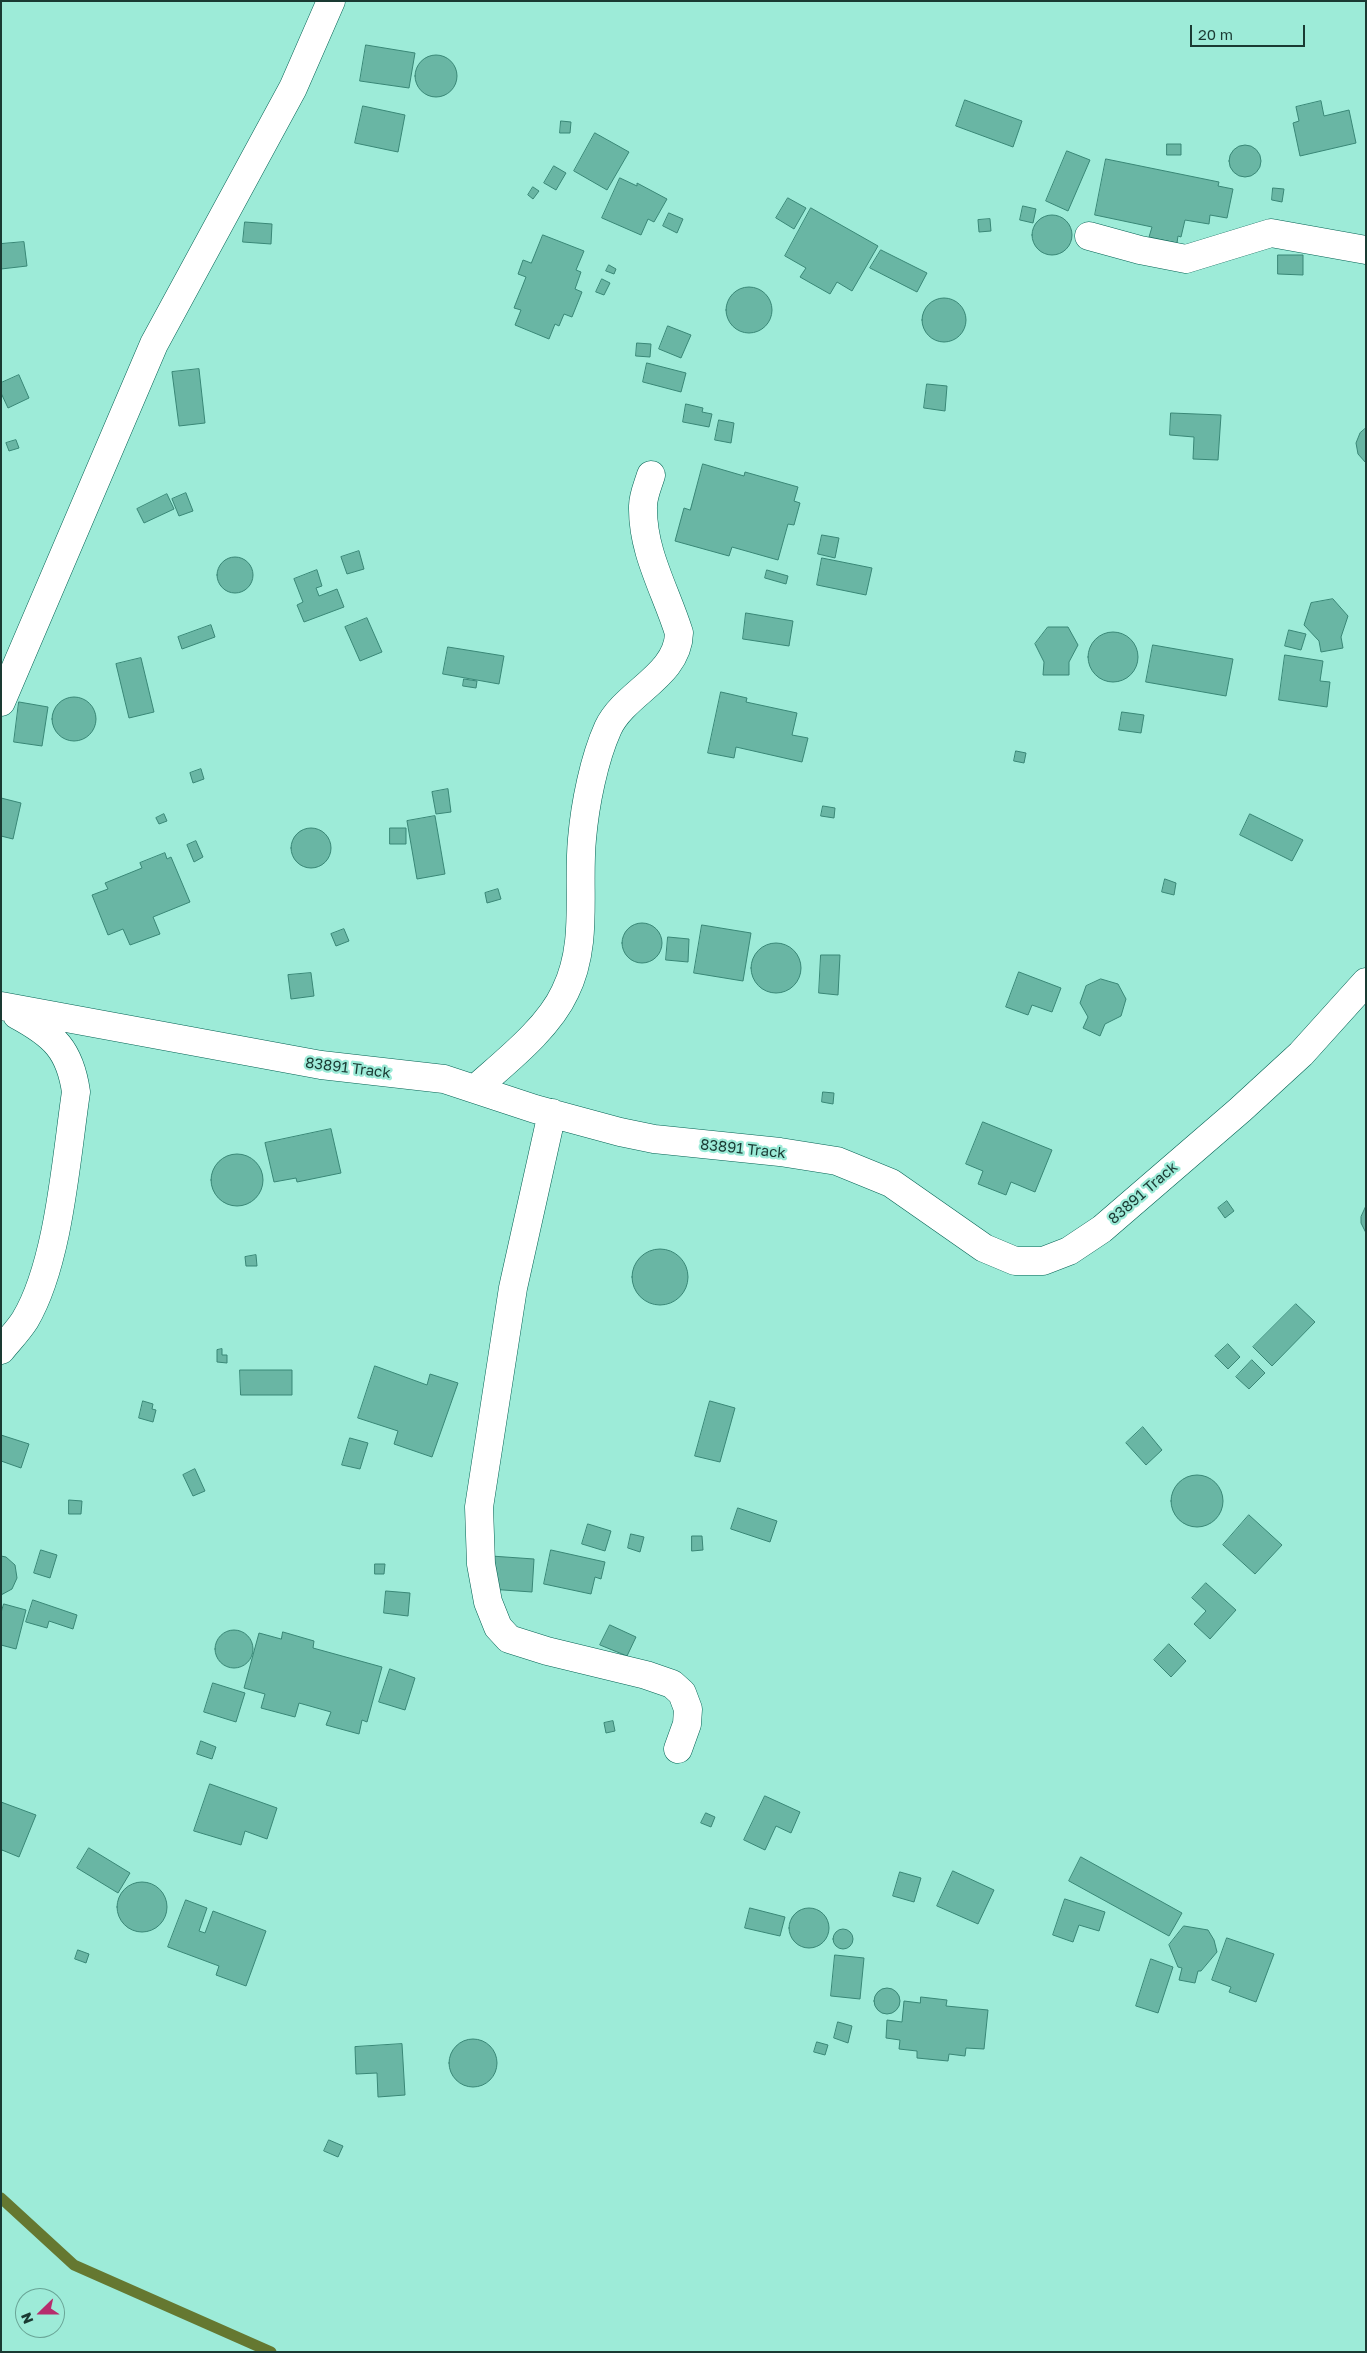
<!DOCTYPE html>
<style>
body{margin:0}
#map{position:relative;width:1367px;height:2353px;overflow:hidden;background:#9debd8;font-family:"Golos Text",sans-serif}
canvas{display:block}
.frame{position:absolute;inset:0;border:2px solid #1a3a33;pointer-events:none}
.north{position:absolute;left:15px;top:2288px;width:50px;height:50px;box-sizing:border-box;background:#9debd8;border:1px solid #69a496;border-radius:50%;rotate:248deg;font-size:14px;font-weight:700;line-height:20px;text-align:center;color:#1a3a33}
.north::after{content:'';display:block;margin:auto;width:18px;height:22px;background:#b62d6d;clip-path:polygon(50% 0,100% 100%,50% 72%,0 100%)}
.scale{position:absolute;left:1190px;top:25px;width:115px;height:22px;box-sizing:border-box;border:2px solid #1a3a33;border-top:0;padding-left:6px;font-size:15px;line-height:18px;white-space:nowrap;color:#1a3a33;-webkit-text-stroke:4px #9debd8;paint-order:stroke}
</style>
<div id="map">
<canvas width="1367" height="2353"></canvas>
<div class="frame"></div>
<div class="north">N</div>
<div class="scale">20 m</div>
</div>
<script>
const ctx = document.querySelector('canvas').getContext('2d');
ctx.lineJoin = 'round';
function stroke(path, color, width, dash) {
  ctx.strokeStyle = color;
  ctx.lineWidth = width;
  ctx.lineCap = dash ? 'butt' : 'round';
  ctx.setLineDash(dash || []);
  ctx.stroke(path);
}
function fill(path, color) {
  ctx.fillStyle = color;
  ctx.fill(path, 'evenodd');
}
function label(font, color, halo, rows, align = 'center') {
  ctx.font = font + ' "Golos Text",sans-serif';
  ctx.lineWidth = 4.5;
  ctx.setLineDash([]);
  ctx.textBaseline = 'middle';
  ctx.strokeStyle = halo;
  ctx.fillStyle = color;
  for (const [text, x, y, turn = 0] of rows) {
    ctx.save();
    ctx.translate(x, y);
    ctx.rotate((+turn || 0) * Math.PI / 180);
    ctx.textAlign = isNaN(turn) ? turn : align;
    if (halo) ctx.strokeText(text, 0, 0);
    ctx.fillText(text, 0, 0);
    ctx.restore();
  }
}
stroke(new Path2D(`
 M1 2198 74 2265 271 2352`), '#657831', 11);
const building = new Path2D(`
 M366 45 415 53 409 88 360 81Z
 M415 76a21 21 0 1 1 42 0a21 21 0 1 1-42 0Z
 M965 100 1022 121 1013 147 956 126Z
 M1321 101 1324 116 1349 110 1356 143 1300 156 1293 123 1299 121 1296 107Z
 M363 106 405 115 398 152 355 143Z
 M561 121 571 122 570 133H560Z
 M595 133 629 152 607 190 574 171Z
 M1167 144H1181V155H1167Z
 M1229 161a16 16 0 1 1 32 0a16 16 0 1 1-32 0Z
 M1067 151 1090 160 1068 211 1046 201Z
 M1106 159 1219 182 1218 186 1233 189 1227 218 1210 215 1209 224 1185 220 1181 237 1178 236 1177 243 1149 237 1152 227 1095 215Z
 M554 166 566 173 556 190 544 183Z
 M620 178 637 186V183L667 199 654 222 648 219 641 235 602 218Z
 M533 187 539 191 533 199 528 195Z
 M1273 188 1284 189 1282 202 1272 200Z
 M788 198 806 208 794 229 776 218Z
 M1023 206 1036 209 1033 223 1020 220Z
 M811 208 878 246 852 291 837 282 830 294 800 277 806 268 785 256Z
 M669 213 683 219 677 233 663 226Z
 M1032 235a20 20 0 1 1 40 0a20 20 0 1 1-40 0Z
 M990 219 991 231 979 232 978 220Z
 M245 222 272 224 271 244 243 242Z
 M543 235 584 251 576 270 581 272 575 289 582 292 572 317 564 314 559 326 555 324 549 339 515 325 521 310 514 308 526 277 518 274 523 260 531 263Z
 M24 242 27 266 1 269V244Z
 M881 250 927 273 917 292 870 268Z
 M1278 255H1303V275L1278 274Z
 M609 265 616 269 614 274 606 271Z
 M602 279 610 283 604 295 596 292Z
 M726 310a23 23 0 1 1 46 0a23 23 0 1 1-46 0Z
 M922 320a22 22 0 1 1 44 0a22 22 0 1 1-44 0Z
 M668 326 691 335 681 358 659 349Z
 M637 343 651 344 650 357 636 356Z
 M647 363 686 373 681 392 643 382Z
 M199 369 205 423 179 426 172 372Z
 M19 375 29 398 8 408 1 393V383Z
 M927 384 947 386 945 411 924 408Z
 M686 404 703 408 702 412 712 414 709 427 683 422Z
 M1171 413 1221 415 1218 460 1193 459 1194 437 1170 435Z
 M719 420 734 423 731 443 715 440Z
 M1366 428V463L1358 454 1356 443 1360 433Z
 M16 440 19 448 9 451 6 443Z
 M703 464 744 476 745 472 798 487 794 501 800 503 794 525 788 524 778 560 732 547 729 556 675 541 684 508 690 510Z
 M186 493 193 511 179 516 172 499Z
 M167 494 174 509 144 523 137 509Z
 M822 535 839 538 835 558 818 554Z
 M359 551 364 569 347 574 341 557Z
 M217 575a18 18 0 1 1 36 0a18 18 0 1 1-36 0Z
 M822 558 872 568 866 595 817 585Z
 M317 570 322 586 316 588 319 596 337 589 344 607 304 622 297 605 303 602 294 579Z
 M767 570 788 576 786 584 765 578Z
 M1333 599 1348 616 1341 637 1343 648 1321 652 1319 641 1304 625 1311 603Z
 M746 613 793 621 789 646 743 639Z
 M367 618 382 652 360 661 345 627Z
 M211 625 215 637 182 649 178 637Z
 M1048 627H1068L1078 645 1069 662V675H1043L1044 662 1035 644Z
 M1289 630 1306 634 1301 650 1285 646Z
 M1088 657a25 25 0 1 1 50 0a25 25 0 1 1-50 0Z
 M1153 645 1233 659 1226 696 1146 682Z
 M448 647 504 656 499 684 443 674Z
 M1285 655 1323 661 1320 681 1330 682 1327 707 1279 700Z
 M141 658 154 712 129 718 116 664Z
 M464 679 477 681 476 688 463 686Z
 M721 692 747 698 746 702 797 713 792 735 808 738 802 762 736 747 734 758 708 753Z
 M52 719a22 22 0 1 1 44 0a22 22 0 1 1-44 0Z
 M19 702 48 707 42 746 14 742Z
 M1122 712 1144 715 1141 733 1119 730Z
 M1016 751 1026 753 1024 763 1014 761Z
 M201 769 204 779 193 783 190 773Z
 M448 789 451 812 436 814 432 792Z
 M1 798 21 803 13 839 1 836Z
 M823 806 835 808 834 818 821 816Z
 M164 814 167 821 159 824 156 818Z
 M1250 814 1303 840 1292 861 1240 835Z
 M435 816 445 874 417 879 407 821Z
 M291 848a20 20 0 1 1 40 0a20 20 0 1 1-40 0Z
 M390 828H406V844H390Z
 M196 841 203 857 194 862 187 845Z
 M165 853 167 859 171 857 190 902 153 917 160 934 130 945 123 929 108 935 92 895 108 889 105 883 142 868 140 863Z
 M1165 879 1176 883 1174 895 1162 892Z
 M498 889 501 899 487 903 485 893Z
 M622 943a20 20 0 1 1 40 0a20 20 0 1 1-40 0Z
 M702 925 751 933 743 981 694 973Z
 M344 929 349 941 336 946 331 934Z
 M668 937 689 939 688 962 666 960Z
 M751 968a25 25 0 1 1 50 0a25 25 0 1 1-50 0Z
 M821 955H840L838 995 819 993Z
 M1019 972 1061 988 1052 1012 1032 1005 1028 1015 1006 1007Z
 M311 973 314 996 291 999 288 975Z
 M1101 979 1118 984 1126 999 1121 1016 1105 1024 1100 1036 1083 1028 1088 1017 1080 1003 1086 986Z
 M823 1092 834 1093 833 1104 822 1102Z
 M983 1122 1052 1150 1035 1192 1011 1182 1006 1195 978 1184 983 1171 966 1164Z
 M331 1129 341 1173 297 1182 296 1178 274 1182 265 1143Z
 M211 1180a26 26 0 1 1 52 0a26 26 0 1 1-52 0Z
 M1227 1201 1234 1211 1225 1218 1218 1208Z
 M1366 1206V1233L1361 1223V1217Z
 M632 1277a28 28 0 1 1 56 0a28 28 0 1 1-56 0Z
 M256 1255 257 1266H246L245 1257Z
 M1296 1304 1315 1322 1272 1366 1253 1347Z
 M1228 1344 1240 1357 1228 1369 1215 1356Z
 M222 1349V1355H227V1363L217 1362V1350Z
 M1252 1360 1265 1373 1249 1389 1236 1377Z
 M375 1366 427 1385 430 1374 458 1383 432 1457 394 1444 398 1431 358 1418Z
 M240 1370H292V1395H241Z
 M143 1401 153 1404 152 1409 156 1410 153 1422 139 1418Z
 M710 1401 735 1408 720 1462 695 1456Z
 M1143 1427 1162 1450 1146 1465 1126 1443Z
 M1 1435 29 1444 21 1468 1 1461Z
 M350 1438 368 1443 360 1469 342 1465Z
 M195 1469 205 1491 193 1496 183 1475Z
 M1171 1501a26 26 0 1 1 52 0a26 26 0 1 1-52 0Z
 M69 1500 82 1501 81 1514H69Z
 M738 1508 777 1521 770 1542 731 1529Z
 M1249 1515 1282 1545 1255 1574 1223 1545Z
 M588 1524 611 1531 605 1551 582 1544Z
 M631 1534 644 1537 640 1552 628 1548Z
 M692 1536H702L703 1550 692 1551Z
 M41 1550 57 1555 50 1578 34 1573Z
 M551 1550 605 1562 601 1579 595 1577 591 1594 544 1584Z
 M1 1556 6 1557 15 1565 17 1578 12 1589 1 1595Z
 M491 1556 534 1559 532 1592 489 1589Z
 M375 1564H385L384 1574H375Z
 M1206 1583 1236 1610 1210 1639 1194 1624 1206 1611 1192 1598Z
 M386 1591 410 1593 408 1616 384 1613Z
 M33 1600 77 1615 73 1629 49 1621 47 1628 26 1622Z
 M4 1604 26 1610 16 1649 1 1645V1613Z
 M610 1625 636 1637 627 1656 600 1645Z
 M215 1649a19 19 0 1 1 38 0a19 19 0 1 1-38 0Z
 M283 1632 314 1641 313 1648 382 1667 367 1722 362 1720 359 1734 326 1725 331 1712 299 1703 295 1717 261 1708 265 1694 244 1688 259 1633 281 1639Z
 M1169 1644 1186 1661 1171 1677 1154 1660Z
 M390 1669 415 1678 405 1710 379 1702Z
 M213 1683 245 1693 236 1722 204 1712Z
 M613 1721 615 1731 606 1733 604 1723Z
 M201 1741 216 1747 212 1759 197 1754Z
 M210 1784 277 1808 267 1839 245 1831 241 1845 194 1831Z
 M765 1796 800 1812 791 1833 776 1826 765 1850 744 1840Z
 M1 1802 36 1815 19 1857 2 1850 1 1853Z
 M706 1813 715 1817 711 1827 701 1823Z
 M89 1848 130 1873 118 1893 77 1868Z
 M1081 1857 1182 1913 1169 1936 1069 1881Z
 M953 1871 994 1890 978 1924 937 1906Z
 M900 1872 921 1878 914 1902 893 1896Z
 M117 1907a25 25 0 1 1 50 0a25 25 0 1 1-50 0Z
 M1065 1899 1105 1912 1099 1931 1079 1925 1073 1942 1053 1935Z
 M186 1900 207 1908 199 1931 205 1933 213 1911 266 1931 246 1986 216 1975 219 1966 168 1947Z
 M789 1928a20 20 0 1 1 40 0a20 20 0 1 1-40 0Z
 M750 1908 785 1917 780 1936 745 1928Z
 M1184 1926 1208 1930 1214 1940 1217 1952 1201 1971H1198L1195 1983 1179 1980 1182 1968 1178 1967 1169 1945Z
 M833 1939a10 10 0 1 1 20 0a10 10 0 1 1-20 0Z
 M1227 1938 1274 1954 1256 2002 1229 1992 1231 1987 1212 1980Z
 M78 1950 89 1954 86 1963 75 1959Z
 M835 1955 864 1958 860 1999 831 1996Z
 M1151 1959 1173 1967 1158 2013 1136 2006Z
 M874 2001a13 13 0 1 1 26 0a13 13 0 1 1-26 0Z
 M921 1997 947 2000 946 2006 988 2010 984 2049 966 2048 965 2056 949 2054 948 2061 917 2058V2051L899 2049 900 2040 886 2038 887 2020 902 2022 904 2001 920 2003Z
 M838 2022 852 2026 848 2043 834 2038Z
 M449 2063a24 24 0 1 1 48 0a24 24 0 1 1-48 0Z
 M817 2042 828 2045 825 2055 814 2052Z
 M402 2044 405 2095 378 2097 377 2073 356 2074 355 2047Z
 M329 2140 343 2146 338 2157 324 2151Z`);
fill(building, '#69b6a4');
stroke(building, '#398776', 1);
const minor = new Path2D(`
 M1089 236 1140 250 1186 259 1271 233 1366 250
 M1 702 154 344 293 88 331 1
 M1 1006 321 1065 444 1079 535 1109 620 1132 654 1139 780 1152 837 1161 891 1183 984 1248 1015 1261H1043L1069 1251 1102 1229 1240 1110 1301 1054 1366 982
 M475 1089C505 1062 548 1029 565 992 589 944 577 890 582 839 585 804 594 759 608 728 625 692 678 676 679 633 666 591 642 552 643 506 643 496 648 485 651 475
 M552 1113 513 1288 479 1507 481 1564 488 1602 498 1627 509 1639 547 1651 646 1675 672 1684 682 1693 688 1709 687 1724 678 1749
 M1 1350C9 1340 18 1331 25 1320 59 1263 66 1159 76 1092 70 1050 54 1035 17 1015`);
stroke(minor, '#036253', 29);
stroke(minor, '#fff', 28);
label('15px', '#1a3a33', '#9debd8', [
 ["83891 Track",348,1068,7],
 ["83891 Track",743,1149,6],
 ["83891 Track",1143,1193,-41]
]);
</script>
